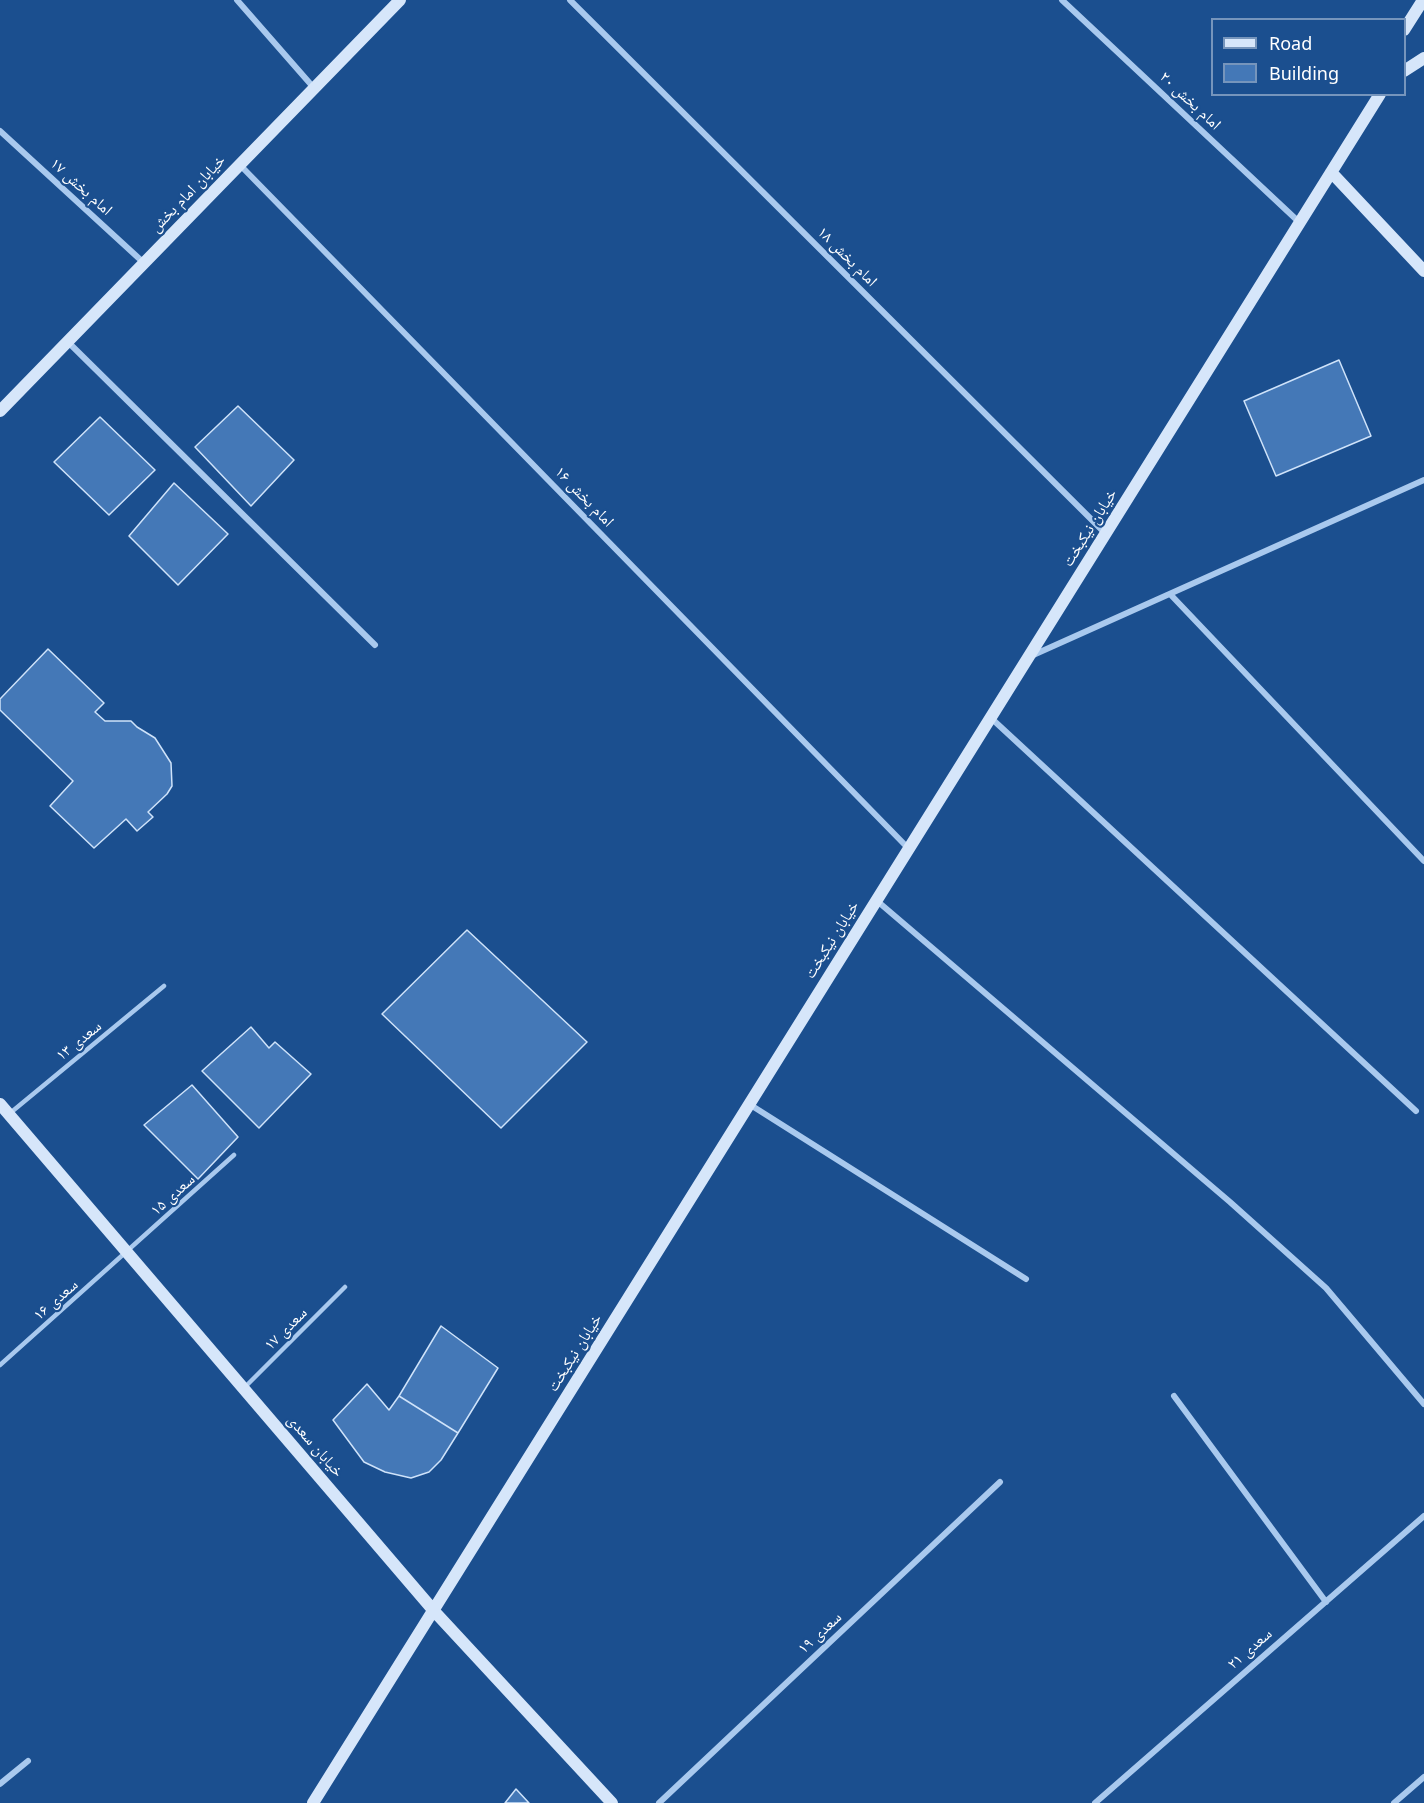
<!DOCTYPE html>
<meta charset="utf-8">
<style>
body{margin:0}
#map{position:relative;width:1424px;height:1803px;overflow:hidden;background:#1b4f8f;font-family:"Noto Sans",sans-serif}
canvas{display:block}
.legend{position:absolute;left:1211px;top:18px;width:195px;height:78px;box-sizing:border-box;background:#1b4f8f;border:2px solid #7695bc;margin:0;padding:8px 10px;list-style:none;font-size:18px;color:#fff}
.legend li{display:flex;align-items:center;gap:12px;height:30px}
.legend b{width:30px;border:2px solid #7695bc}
</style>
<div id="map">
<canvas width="1424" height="1803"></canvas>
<ul class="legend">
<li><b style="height:8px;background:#d6e6fa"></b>Road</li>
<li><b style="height:16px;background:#4478b7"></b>Building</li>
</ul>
</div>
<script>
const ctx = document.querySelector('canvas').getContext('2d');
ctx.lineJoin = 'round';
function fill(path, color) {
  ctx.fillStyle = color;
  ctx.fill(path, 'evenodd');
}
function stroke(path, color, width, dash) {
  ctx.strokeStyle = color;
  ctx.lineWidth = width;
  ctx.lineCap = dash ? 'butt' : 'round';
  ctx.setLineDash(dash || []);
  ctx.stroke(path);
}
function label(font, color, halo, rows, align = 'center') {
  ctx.font = font + ' "Noto Sans","Noto Naskh Arabic",sans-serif';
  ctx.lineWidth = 4.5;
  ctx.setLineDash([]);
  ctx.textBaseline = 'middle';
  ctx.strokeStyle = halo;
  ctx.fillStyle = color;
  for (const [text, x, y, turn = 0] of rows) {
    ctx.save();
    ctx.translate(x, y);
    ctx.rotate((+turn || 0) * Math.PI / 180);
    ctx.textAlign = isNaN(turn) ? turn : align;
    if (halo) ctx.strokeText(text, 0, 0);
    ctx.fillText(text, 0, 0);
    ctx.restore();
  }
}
const building = new Path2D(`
 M1339 360 1371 436 1276 476 1244 401Z
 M238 406 294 460 251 506 195 447Z
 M100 417 155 470 109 515 54 462Z
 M174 483 228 534 178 585 129 536Z
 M48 649 104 703 95 712 105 721H131L137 727 155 738 171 763 172 786 167 794 148 812 153 817 137 831 126 819 94 848 50 806 73 781 0 710V699Z
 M467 930 587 1042 501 1128 382 1014Z
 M251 1027 269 1048 275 1042 311 1074 259 1128 202 1071Z
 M192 1085 238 1137 198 1179 144 1125Z
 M441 1326 498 1368 458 1433 399 1396Z
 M367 1384 389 1410 399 1396 458 1433 441 1460 429 1472 411 1478 385 1472 364 1462 333 1420Z
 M516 1789 529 1803H505Z`);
fill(building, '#4478b7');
stroke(building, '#cfe3fa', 1.5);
stroke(new Path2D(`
 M9 1114 164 986
 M0 1365 234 1155
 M245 1387 345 1287`), '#a9c9ee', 4.5);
stroke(new Path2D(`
 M237 0 314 88
 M570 0 1105 533
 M1062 0 1299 222
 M0 131 144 263
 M240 165 908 848
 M68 342 375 645
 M1170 594 1424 861
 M1031 656 1424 480
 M991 718 1416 1111
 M876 900 1230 1202 1326 1288 1424 1404
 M749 1104 1026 1279
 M1174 1396 1326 1602
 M0 1784 28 1761
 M659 1803 1000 1482
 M1095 1803 1424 1516
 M1394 1803 1424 1777`), '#a9c9ee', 6);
stroke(new Path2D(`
 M1404 30 1423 0
 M1404 71 1424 58
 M1331 172 1424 271
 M0 411 400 0
 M0 1104 434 1611 612 1803
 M313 1803 1380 94`), '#d6e6fa', 12);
label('16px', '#fff', '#1b4f8f', [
 ["امام بخش ۲۰",1190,101,43],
 ["امام بخش ۱۷",81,187,42],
 ["خیابان امام بخش",188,194,-46],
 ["امام بخش ۱۸",847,257,45],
 ["امام بخش ۱۶",584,497,46],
 ["خیابان نیکبخت",1090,528,-58],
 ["خیابان نیکبخت",832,940,-58],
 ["سعدی ۱۳",79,1041,-39],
 ["سعدی ۱۵",173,1195,-42],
 ["سعدی ۱۶",56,1300,-41],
 ["سعدی ۱۷",286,1329,-45],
 ["خیابان نیکبخت",575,1353,-58],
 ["خیابان سعدی",315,1446,49],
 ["سعدی ۱۹",820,1633,-43],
 ["سعدی ۲۱",1250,1649,-41]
]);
</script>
